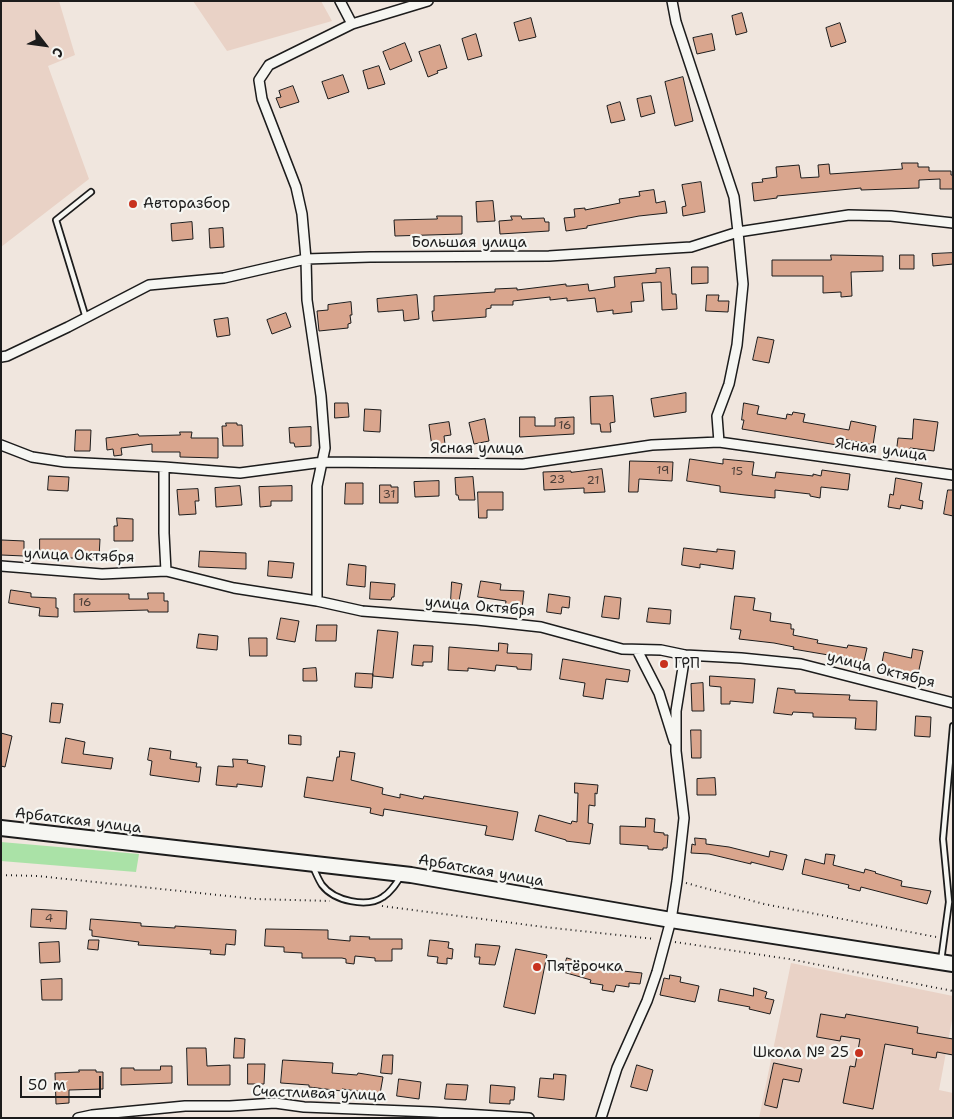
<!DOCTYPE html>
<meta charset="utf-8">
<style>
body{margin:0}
#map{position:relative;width:954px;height:1119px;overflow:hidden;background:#f0e6de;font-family:"Shantell Sans",sans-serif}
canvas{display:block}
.frame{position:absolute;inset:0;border:2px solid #1c1c1c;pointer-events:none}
.north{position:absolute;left:20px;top:20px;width:50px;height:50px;-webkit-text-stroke:4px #f6f6f2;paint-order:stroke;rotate:120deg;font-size:14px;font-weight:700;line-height:20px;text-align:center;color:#1c1c1c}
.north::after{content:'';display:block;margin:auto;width:18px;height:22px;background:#1c1c1c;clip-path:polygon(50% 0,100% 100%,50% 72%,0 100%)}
.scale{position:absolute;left:20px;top:1076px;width:81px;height:22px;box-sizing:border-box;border:2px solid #1c1c1c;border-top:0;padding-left:6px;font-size:15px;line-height:18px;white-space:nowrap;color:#1c1c1c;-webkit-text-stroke:4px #f6f6f2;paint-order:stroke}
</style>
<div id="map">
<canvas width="954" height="1119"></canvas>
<div class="frame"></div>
<div class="north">С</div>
<div class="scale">50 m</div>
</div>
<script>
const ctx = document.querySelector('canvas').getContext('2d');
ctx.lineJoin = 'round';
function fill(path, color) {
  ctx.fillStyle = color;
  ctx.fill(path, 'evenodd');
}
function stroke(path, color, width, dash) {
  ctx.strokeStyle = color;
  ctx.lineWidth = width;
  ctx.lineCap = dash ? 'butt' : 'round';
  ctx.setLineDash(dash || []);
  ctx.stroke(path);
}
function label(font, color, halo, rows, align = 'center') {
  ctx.font = font + ' "Shantell Sans",sans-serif';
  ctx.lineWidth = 4.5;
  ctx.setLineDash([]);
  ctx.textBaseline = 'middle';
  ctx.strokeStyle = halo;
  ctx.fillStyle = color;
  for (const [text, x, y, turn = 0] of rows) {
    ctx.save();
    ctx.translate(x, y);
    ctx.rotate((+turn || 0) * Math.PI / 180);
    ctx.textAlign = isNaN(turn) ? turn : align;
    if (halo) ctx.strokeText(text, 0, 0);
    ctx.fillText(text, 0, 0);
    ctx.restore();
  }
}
fill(new Path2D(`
 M1 1H59L75 55 48 66 89 179 1 247Z
 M193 1H321L332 21 227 51Z
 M791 963 953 996V1015L939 1090 953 1093V1118H759Z`), '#e9d2c6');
fill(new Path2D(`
 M1 842 139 854 136 872 1 861Z`), '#aae2a7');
const building = new Path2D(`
 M742 13 747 32 736 35 732 16Z
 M531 18 536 37 519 41 514 23Z
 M840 23 846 42 831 47 826 28Z
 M476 34 482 56 468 60 462 39Z
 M712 34 715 50 697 54 693 38Z
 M405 43 412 61 390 70 383 52Z
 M440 45 447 68 437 71 438 73 428 77 419 52Z
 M379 66 385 84 368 89 363 71Z
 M343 75 349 92 328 99 322 82Z
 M683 77 693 121 675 126 665 82Z
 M293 86 299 102 280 108 276 98 281 97 279 91Z
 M651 96 655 113 641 117 637 99Z
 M620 102 625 120 611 123 607 106Z
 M902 163H918V167H929V171H951V175H953V189H940V179L919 180V188L861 190V188L777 196V198L754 201 752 183 763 182 762 179 777 177 776 167 799 165 801 178 819 177 818 165 829 164 830 174 902 169Z
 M701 182 705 212 683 216 682 207 686 206 682 185Z
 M654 190 656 203 665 201 667 213 639 216 587 226V228L566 231 564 218 575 217 574 209 585 208V210L620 203 619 199 640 196 639 192Z
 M493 201 495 221 477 222 476 202Z
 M437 216H462V234L395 236 394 220 437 219Z
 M511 216H521L522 219 544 218 545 222H549V231L500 234 499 221 512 220Z
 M192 222 193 239 172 241 171 224Z
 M223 228 224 247 210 248 209 229Z
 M953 253V264L933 266 932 254Z
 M831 255 883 256V271L851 272 852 296 841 297V292L823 293V276H772V260H831Z
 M900 255H914V269H900Z
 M692 267H708V283L692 284Z
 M670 268 672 294H676L677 309 662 310 661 282 642 283 644 301 631 302 632 312 613 314V310L597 312 595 298 567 301V298L550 300V297L513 301V305H491V308L486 309V317L433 321 432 311H434V296L495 292V289L517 288V290L566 284V286H570L588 284 589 291 615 287 614 277 656 273V269Z
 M417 295 419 319 404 321 403 310 378 312 377 299Z
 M707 295H719L718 301H729L728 312 706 311Z
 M351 302 352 315H350L351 323 348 324V328L319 331 317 311 328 310V305Z
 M286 313 291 327 272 334 267 320Z
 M228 318 230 335 217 337 214 320Z
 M758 337 774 340 769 363 753 360Z
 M686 393V412L654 417 651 399Z
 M613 396 615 422 610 423 611 432H601L600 424H591L590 397Z
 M335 403H348L349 417 335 418Z
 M744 403 759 406 757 414 786 419 787 414 792 415 793 412 805 414 803 422 849 430 851 421 876 426 873 445 838 438 837 445 742 429 744 420H742Z
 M365 409 381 410 380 432 364 431Z
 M520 417H535V426H555V418L574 417V434L520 437Z
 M485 419 489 441 474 444 469 423Z
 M914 419 938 422 934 451 910 448 909 455 896 454 898 438 912 439Z
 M449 422 451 435 444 436 445 444 432 447 429 425Z
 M226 423H237V425H242L243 446H223L222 426H226Z
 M311 427V446L295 447 294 443H290L289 428Z
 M76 430H91L90 451H75Z
 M180 432H192L191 438H218V458L180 457V452H152V444L121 448 122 455 114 456 113 449 107 450 106 438 138 434 139 436 180 435Z
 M690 459 723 464V459L754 462 752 475 775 478 776 472 813 476V474L821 476 822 470 850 474 848 490 821 487 820 498 810 496V494L775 490V498L745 495 720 492V486L687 481Z
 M630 461 673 462 672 481 639 479 638 492H629Z
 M602 469 605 492 584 493V488L544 490 543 472 571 471V472Z
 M49 476 69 477 68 491 48 490Z
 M473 477 475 500H459L458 495H456L455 478Z
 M896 478 922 483 919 500 923 501 922 509 901 505 900 509 888 507 890 494 893 495Z
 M439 481V496L415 497 414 482Z
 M346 483H363V504H345Z
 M380 485H391V487H398V503H380Z
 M240 486 242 505 216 507 215 488Z
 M292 486V501H271V506L260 507 259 487Z
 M198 489 199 501H195L196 514 179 515 177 490Z
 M948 490H953V516L944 514Z
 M478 492H503V510H487V518H479Z
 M117 518 133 519V541H114V526H117Z
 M40 539H100L99 558H40Z
 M2 540 24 541V556L1 555Z
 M684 548 717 552V549L735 551 733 569 700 564V568L682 565Z
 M200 551 246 553V569L199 567Z
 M269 561 294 563 292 578 268 576Z
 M349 564 366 566 365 587 347 585Z
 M481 581 501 584 500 590 524 591 522 609 505 608 506 601 478 597Z
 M371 582 395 584 394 597H392L391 600 370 599Z
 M452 582 462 584 459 601 451 600Z
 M11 590 31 593V597L56 598V608H58V617L39 616 40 608 9 603Z
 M148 593H164V601H168V612H148V610L74 612V594H129V599H148Z
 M549 594 570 597 569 608 562 607 561 614 547 612Z
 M605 596 621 598 619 619 602 617Z
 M735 596 755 598 753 610 771 613 770 621 791 624V629H794L793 635 818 640 817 643 847 648 848 645 867 648 864 661 793 649 794 647 774 643 739 639 741 630 731 629Z
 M649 608 671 610 670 624 647 622Z
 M281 618 299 621 295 642 277 639Z
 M317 625H337L336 641H316Z
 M378 630 398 632 393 678 373 676Z
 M199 634 218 636 217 650 197 648Z
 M249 638H267V656H250Z
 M499 643 508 644 507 653 532 654 531 670 517 669V667L496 665 495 671 468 668V671L448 670 449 647 498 651Z
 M414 645 433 646 432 662H423V666L412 665Z
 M913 649 923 651 917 679 907 677 908 674 881 668 884 652 911 658Z
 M563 659 630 670 628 682 606 679 603 699 583 696 585 683 560 679Z
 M316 668 317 681H303V669Z
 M356 673 373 674 372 688 355 687Z
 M710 676 755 679 753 703 730 701V704H721V687L710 686Z
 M703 683 704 711H692L691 684Z
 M778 688 795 690V693L850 695 849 700 877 701 876 730 855 729 856 718 813 717V713L793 712 792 715 774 713Z
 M52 703 63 704 60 723 50 722Z
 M916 716 931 717 930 737 915 736Z
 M691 730H701V758H692Z
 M1 733 12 736 5 767 1 766Z
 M289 735 301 736V745L289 744Z
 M66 738 85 742 83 754 113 758 111 769 62 763Z
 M150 748 171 751 170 759 197 763 196 767H201L199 782 150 775 152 761 148 760Z
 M340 751 355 753 351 780 383 788 382 794 400 798V794L423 799 424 796 518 812 513 840 485 835 487 826 384 809 383 816 370 813 371 808 304 797 307 777 333 781 337 757H339Z
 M233 759 248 760 247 763 265 766 262 787 237 784V787L216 785 218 766 233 767Z
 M715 778 716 795H697V779Z
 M575 783 598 785 597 794 595 793V806L589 805 588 823 593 824 590 844 566 841V840L535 831 539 815 571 824 572 821 577 822 578 793H575Z
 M646 818 655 819 654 832 664 833V835H668L667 848H663V850L648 849V846L620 844V826L645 827Z
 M695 838 706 839V844L729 847 769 857 770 851 787 855 783 870 751 862V864L709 854 691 853 692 844 695 845Z
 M826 854 835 855 833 865 864 873 865 869 876 872 875 873 902 881 901 886 931 891 927 904 861 887 860 891 848 888 849 885 802 874 805 859 824 864Z
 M32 909 67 911 66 929 31 927Z
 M91 919 141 923V926L175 928V926L236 930 235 945 226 944 225 955 210 954 211 950 198 949 138 945 139 942 92 936V930H90Z
 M266 929 328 930V939L350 941V936L370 937 369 939H402V949H392V961H375V958L355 956 354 964 346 963V959L342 958H302V953L284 952V947L265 946Z
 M89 940H99L98 950 88 949Z
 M430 940 449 942 448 948 453 949 452 959 447 958V964L437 963 438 957 428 956Z
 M59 942 60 962 40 963 39 943Z
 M476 944 500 946 495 965 479 964 480 957H475Z
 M516 949 547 955 535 1014 504 1007Z
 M567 958 587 964 586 966 623 972V971L642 973 640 984 629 983V987L616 985 614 992 602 990 603 985 590 983 591 980 563 972Z
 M670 975 681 977 680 982 699 986 695 1002 660 995 664 978 669 979Z
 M62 979V1000H42L41 980Z
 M754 988 767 992 765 998 774 1000 770 1014 749 1009 750 1007 718 1001 720 989 753 996Z
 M821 1014 845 1018 846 1014 918 1027 917 1033 953 1039V1055L937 1052 936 1058 912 1054 913 1049 885 1044 873 1109 843 1103 850 1066 855 1067 860 1039 841 1036 840 1041 817 1037Z
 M235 1038 245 1039 244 1058H234Z
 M187 1048H206L207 1066 230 1065V1085H188Z
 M383 1055H393L392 1074 381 1073Z
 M283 1060 333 1063 332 1073 357 1075 358 1073 383 1077 380 1094 342 1089V1091L309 1087V1085L281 1083Z
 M774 1063 802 1069 799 1082 783 1079 777 1108 765 1105Z
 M248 1064H265L264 1084H248Z
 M637 1065 653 1070 647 1091 631 1087Z
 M161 1066H172V1083L121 1085V1068H134V1070H160Z
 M79 1070H96V1072H103V1089L69 1090V1103L56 1104 55 1073 79 1072Z
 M554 1074 566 1075 564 1100 538 1097 540 1078 553 1079Z
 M399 1079 421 1082 419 1099 397 1096Z
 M447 1084 468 1085 466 1100 445 1099Z
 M491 1085 515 1087 514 1100H510V1104L490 1103Z`);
fill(building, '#d9a58d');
stroke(building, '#1c1c1c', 1);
const lane = new Path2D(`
 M86 318 56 220 91 192
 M313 867C316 873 318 879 322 885 334 901 367 908 383 897 391 892 396 884 401 876
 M941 961 949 902 943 839 953 726`);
const street = new Path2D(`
 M340 1 352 24
 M672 1 676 22 734 197 738 232 743 284 737 345 729 384 717 416 719 442
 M1 357 7 356 68 327 149 285 224 278 306 259 370 257 549 256 642 250 691 247 738 232 849 215 891 216 953 223
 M1 445 32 457 65 462 164 467 240 473 323 462 523 464 652 445 719 442 953 475
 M164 467V533L166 571
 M1 566 102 574 166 571 234 588 317 601 362 611 477 620 541 627 622 649 661 650 685 655 741 658 801 664 953 703
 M317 601V486L325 448 321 396 307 300 306 259 302 214 296 187 262 99 259 80 269 65 352 24 428 1
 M637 650 659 693 674 741
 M78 1118 92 1115 185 1106H230L275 1103 304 1107 432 1112 529 1118
 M601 1118 617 1068 647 1001 657 972 671 920 677 881 684 818 676 751V711L685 655`);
const secondary = new Path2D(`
 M1 828 411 875 671 920 953 964`);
stroke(lane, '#1c1c1c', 8);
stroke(street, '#1c1c1c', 12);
stroke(secondary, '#1c1c1c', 18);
stroke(new Path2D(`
 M1 875 38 876 256 899 330 901
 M686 883 764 904 936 937
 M382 906 544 927 655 939
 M675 942 789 959 953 991`), '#1c1c1c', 2, [1, 4]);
stroke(lane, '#f6f6f2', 4.5);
stroke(street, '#f6f6f2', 9);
stroke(secondary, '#f6f6f2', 14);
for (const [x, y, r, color] of [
 [133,204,5,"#c8321e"],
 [664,664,5,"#c8321e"],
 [537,967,5,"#c8321e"],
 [859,1053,5,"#c8321e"]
]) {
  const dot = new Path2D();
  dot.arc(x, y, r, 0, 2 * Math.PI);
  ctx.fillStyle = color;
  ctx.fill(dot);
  stroke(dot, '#f6f6f2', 2);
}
label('12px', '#4b3e38', null, [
 ["16",565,426],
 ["19",663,471],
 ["15",737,472],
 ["23",557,480],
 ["21",593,481],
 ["31",389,495],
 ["16",85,603],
 ["4",49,919]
]);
label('15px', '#1c1c1c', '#f6f6f2', [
 ["Авторазбор",143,204],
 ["ГРП",674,664],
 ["Пятёрочка",547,967],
 ["Школа № 25",849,1053,"right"]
], 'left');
label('15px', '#1c1c1c', '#f6f6f2', [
 ["Большая улица",469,243],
 ["Ясная улица",477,449],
 ["Ясная улица",881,450,8],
 ["улица Октября",79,556,2],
 ["улица Октября",480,607,5],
 ["улица Октября",881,670,14],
 ["Арбатская улица",78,821,7],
 ["Арбатская улица",481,871,10],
 ["Счастливая улица",319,1094,2]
]);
</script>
